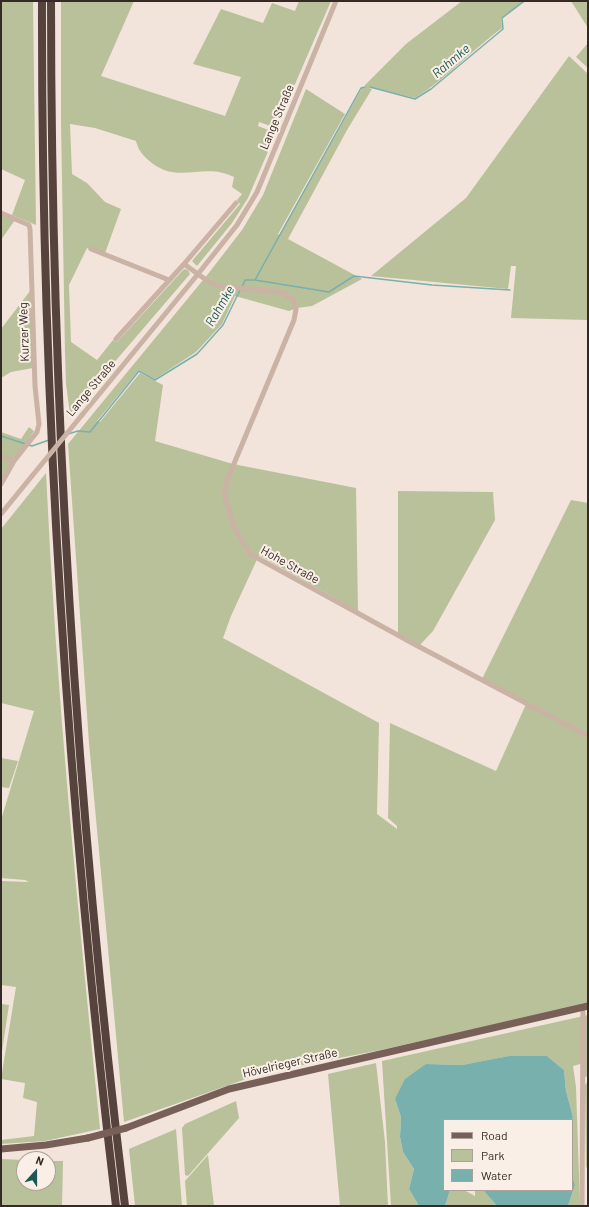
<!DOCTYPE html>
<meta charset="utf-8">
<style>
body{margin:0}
#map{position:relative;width:589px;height:1207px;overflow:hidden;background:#f2e4da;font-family:Barlow,sans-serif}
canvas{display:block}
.frame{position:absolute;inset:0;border:2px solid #362a27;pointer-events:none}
.legend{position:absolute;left:443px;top:1119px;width:130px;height:72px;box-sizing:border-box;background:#faefe6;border:1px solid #aca09a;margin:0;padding:5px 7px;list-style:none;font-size:12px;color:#362a27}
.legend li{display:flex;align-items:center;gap:8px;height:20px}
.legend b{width:20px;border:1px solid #aca09a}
.north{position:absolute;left:16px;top:1151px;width:40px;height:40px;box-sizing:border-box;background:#faefe6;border:1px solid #aca09a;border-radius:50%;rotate:21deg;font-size:11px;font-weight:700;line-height:16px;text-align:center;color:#362a27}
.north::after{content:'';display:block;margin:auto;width:14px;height:18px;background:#1b5956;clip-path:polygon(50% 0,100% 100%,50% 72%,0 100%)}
</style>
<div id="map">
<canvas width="589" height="1207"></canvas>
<div class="frame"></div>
<ul class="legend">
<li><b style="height:5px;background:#785f57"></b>Road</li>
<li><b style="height:11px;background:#b8c199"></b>Park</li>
<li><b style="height:11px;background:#78b0ad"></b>Water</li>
</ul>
<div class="north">N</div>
</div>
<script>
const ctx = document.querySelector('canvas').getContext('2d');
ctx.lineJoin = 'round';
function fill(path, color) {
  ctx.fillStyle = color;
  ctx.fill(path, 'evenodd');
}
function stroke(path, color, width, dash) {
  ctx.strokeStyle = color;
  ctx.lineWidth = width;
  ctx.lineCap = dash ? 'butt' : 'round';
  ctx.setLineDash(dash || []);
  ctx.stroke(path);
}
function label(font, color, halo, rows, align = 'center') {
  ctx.font = font + ' Barlow,sans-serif';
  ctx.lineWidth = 4;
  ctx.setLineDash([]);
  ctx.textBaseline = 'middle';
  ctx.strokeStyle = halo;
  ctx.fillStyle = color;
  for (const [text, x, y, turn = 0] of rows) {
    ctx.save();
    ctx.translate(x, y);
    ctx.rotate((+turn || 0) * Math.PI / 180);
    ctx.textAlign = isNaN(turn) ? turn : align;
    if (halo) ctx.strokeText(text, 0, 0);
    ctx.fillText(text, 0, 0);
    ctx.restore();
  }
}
fill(new Path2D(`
 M1 1H33L36 225 12 215 25 180 1 169Z
 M61 1H134L101 76 225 116 241 77 193 64 221 9 263 23 272 3 295 11 299 1H331L276 128 259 122 258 126 276 133 248 198 232 223 197 266 192 261 240 204 237 200 242 194 232 187 234 177C202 161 177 187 147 159 141 153 138 149 136 141L95 128 70 124 72 174 87 183 105 202 121 209 104 256 87 248 69 285 71 342 97 360 113 340 117 342 184 269 188 270 190 274 70 414 66 384 65 353 61 122Z
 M462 1H526L503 18H501L502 28C472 50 447 78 415 98L370 87 369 88 372 89 347 130 288 239 362 279 312 306 297 308 289 311 235 296 222 324 196 352 155 379 139 370 97 421 100 422 140 373 163 385 155 441 233 464 356 488 358 611 259 555 231 616 223 638 379 723 377 814 397 829V826L388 818 390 723 496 771 527 702 482 679 571 500 588 503V1004L376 1051 266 1072 124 1122 89 743 68 444 208 274 242 230 263 195 306 89 345 114 278 234 279 235 362 88H365V85L406 44Z
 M571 1H588V28Z
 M588 43V68L576 57Z
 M569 56 588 74V320L511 318 516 266H511L508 289 371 276 466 198Z
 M1 214 15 220 1 240Z
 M30 291 33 368 11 372 1 378V329Z
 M29 427 34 431 1 479V432L21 439Z
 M46 473C56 692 78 911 100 1129L45 1141 1 1144V1140L34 1136 37 1102 23 1098 25 1083 1 1079 16 987 1 985V881L29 882 25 880 1 878V820L34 711 1 703V529Z
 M398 491 493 492 495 520 433 631 420 645 398 633Z
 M1 758 18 761 9 788 1 787Z
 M1 1004 9 1005 1 1058Z
 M588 1015V1076L583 1078 584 1063 573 1066 576 1087 580 1206H568L575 1185 572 1175 571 1120 573 1117 566 1091 564 1070 547 1056H510L462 1065 426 1064 395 1099 401 1117 400 1137 403 1152 414 1169 409 1189 419 1206H391L382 1061Z
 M376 1063 385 1142 388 1206H340L328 1074Z
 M588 1081V1169L586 1167 585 1085Z
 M236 1101 239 1118 188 1176 185 1175 182 1128 185 1124Z
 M176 1129 182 1206H135L129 1149Z
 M208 1155 214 1206H187L185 1181Z
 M1 1159 24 1160V1183H48V1161H63L62 1206H1Z
 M450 1190H464L475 1196V1190H483L497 1206H445Z`), '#b8c199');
fill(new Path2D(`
 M509 1056H547L564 1070 566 1091 573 1117 571 1120H444V1190H450L445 1206H419L409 1189 414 1169 403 1152 400 1137 401 1117 395 1099 405 1079 426 1064 462 1065Z
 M572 1175 575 1185 568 1206H497L483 1190H572Z`), '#78b0ad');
stroke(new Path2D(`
 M370 87 415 99 431 89 503 29 502 18 524 1
 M255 280 329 292 354 276 432 285 510 290
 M242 287 245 280H255L361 88 365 87
 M68 434 78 431 90 432 139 371 155 380 197 354 223 325 240 290
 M1 436 32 446 49 440`), '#78b0ad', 1.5);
stroke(new Path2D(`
 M1 213 29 225 30 229 35 386 39 424 37 432 14 461
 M91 249 169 280
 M184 264 236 203
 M116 339 184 264 209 282 218 286 280 292 293 299 296 309 294 320 228 478 224 493 234 527 250 554 414 644 588 736
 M82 415 198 274 237 225 257 192 336 1
 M1 456 14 461 1 484
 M1 514 32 476
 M582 1206 583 1007`), '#cab2a5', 5);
stroke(new Path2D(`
 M126 1128 229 1089 588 1006
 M1 1149 46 1145 88 1138`), '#785f57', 7);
stroke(new Path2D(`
 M42 1C41 404 68 806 116 1206
 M51 1C51 404 76 806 125 1206`), '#57433d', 8);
stroke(new Path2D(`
 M32 476 82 415`), '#cab2a5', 5);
stroke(new Path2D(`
 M88 1138 126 1128`), '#785f57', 7);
label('12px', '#362a27', '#faefe6', [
 ["Lange Straße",277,117,-67],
 ["Kurzer Weg",24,332,-92],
 ["Lange Straße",91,388,-50],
 ["Hohe Straße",290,565,29],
 ["Hövelrieger Straße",290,1063,-13]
]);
label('italic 13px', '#1b5956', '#faefe6', [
 ["Rahmke",451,61,-40],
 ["Rahmke",220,306,-60]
]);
</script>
